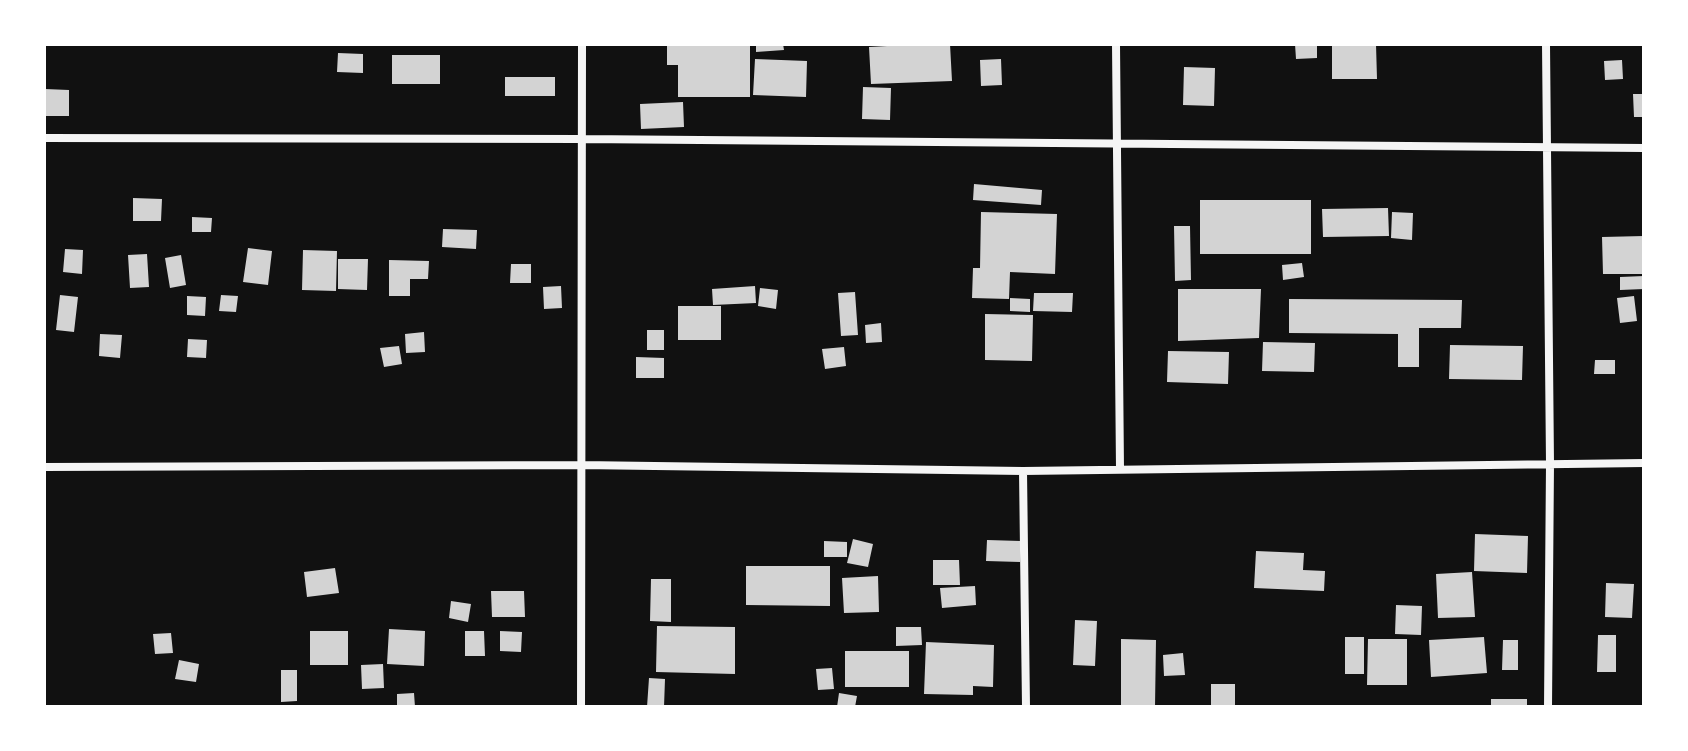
<!DOCTYPE html>
<style>
body{margin:0}
#map{position:relative;width:1688px;height:751px;overflow:hidden;background:#111;font-family:Poppins,sans-serif}
canvas{display:block}
.frame{position:absolute;inset:0;border:46px solid #fff;pointer-events:none}
</style>
<div id="map">
<canvas width="1688" height="751"></canvas>
<div class="frame"></div>
</div>
<script>
const ctx = document.querySelector('canvas').getContext('2d');
ctx.lineJoin = 'round';
function fill(path, color) {
  ctx.fillStyle = color;
  ctx.fill(path, 'evenodd');
}
function stroke(path, color, width, dash) {
  ctx.strokeStyle = color;
  ctx.lineWidth = width;
  ctx.lineCap = dash ? 'butt' : 'round';
  ctx.setLineDash(dash || []);
  ctx.stroke(path);
}
fill(new Path2D(`
 M667 44H750V97H678V65H667Z
 M756 44H783L784 50 756 52Z
 M923 44H950L952 81 871 84 869 47Z
 M1295 44H1317V58L1296 59Z
 M1332 44H1376L1377 79H1332Z
 M338 53 363 54V73L337 72Z
 M392 55H440V84H392Z
 M755 59 807 61 806 97 753 95Z
 M1001 59 1002 85 981 86 980 60Z
 M1622 60 1623 79 1605 80 1604 61Z
 M1184 67 1215 68 1214 106 1183 105Z
 M505 77H555V96H505Z
 M863 87 891 88 890 120 862 119Z
 M45 89 69 90V116H45Z
 M1633 94H1644V117H1634Z
 M683 102 684 127 641 129 640 104Z
 M974 184 1042 190 1041 205 973 200Z
 M133 198 162 199 161 221H133Z
 M1200 200H1311V254H1200Z
 M1388 208 1389 236 1323 237 1322 209Z
 M981 212 1057 214 1055 274 1010 272 1009 299 972 298 973 268H980Z
 M1392 212 1413 213 1412 240 1391 238Z
 M192 217 212 218 211 232H192Z
 M1174 226H1190L1191 280 1175 281Z
 M443 229 477 230 476 249 442 247Z
 M1644 236V274H1603L1602 237Z
 M248 248 272 251 268 285 243 282Z
 M65 249 83 250 82 274 63 272Z
 M303 250 337 251 336 291 302 290Z
 M147 254 149 287 130 288 128 255Z
 M181 255 186 285 170 288 165 258Z
 M338 259H368L367 290 338 289Z
 M389 260 429 261 428 279H410V296H389Z
 M1302 263 1304 277 1283 280 1282 265Z
 M511 264H531V283H510Z
 M1644 276V289L1620 290V277Z
 M561 286 562 308 544 309 543 287Z
 M755 286 756 303 713 305 712 289Z
 M760 288 778 290 776 309 758 306Z
 M1178 289H1261L1259 338 1178 341Z
 M855 292 858 335 841 336 838 293Z
 M1034 293H1073L1072 312 1033 311Z
 M60 295 78 297 74 332 56 330Z
 M221 295 238 296 236 312 219 311Z
 M187 296 206 297 205 316 187 315Z
 M1634 296 1637 321 1620 323 1617 298Z
 M1010 298 1030 299V312L1010 311Z
 M1289 299 1462 300 1461 328H1419V367H1398V334L1289 333Z
 M678 306H721V340H678Z
 M985 314 1033 315 1032 361 985 360Z
 M881 323 882 342 866 343 865 325Z
 M647 330H664V350H647Z
 M424 332 425 352 406 353 405 334Z
 M100 334 122 335 120 358 99 356Z
 M188 339 207 340 206 358 187 357Z
 M1263 342 1315 343 1314 372 1262 371Z
 M1450 345 1523 346 1522 380 1449 379Z
 M399 346 402 364 384 367 380 348Z
 M844 347 846 366 825 369 822 349Z
 M1168 351 1229 352 1228 384 1167 382Z
 M636 357 664 358V378H636Z
 M1595 360H1615V374H1594Z
 M1475 534 1528 536 1527 573 1474 571Z
 M853 539 873 544 868 567 847 563Z
 M987 540 1021 541 1020 562 986 561Z
 M824 541 847 542V557H824Z
 M1256 551 1304 553 1303 570 1325 571 1324 591 1254 588Z
 M933 560H959L960 585H933Z
 M746 566H830V606L746 605Z
 M335 568 339 593 307 597 304 572Z
 M1472 572 1475 617 1438 618 1436 574Z
 M878 576 879 612 844 613 842 578Z
 M651 579H671V622L650 621Z
 M1606 583 1634 584 1632 618 1605 617Z
 M975 586 976 605 942 608 940 588Z
 M491 591H524L525 617H492Z
 M451 601 471 604 468 622 449 618Z
 M1396 605 1422 606 1421 635 1395 634Z
 M1075 620 1097 621 1095 666 1073 665Z
 M657 626 735 627V674L656 672Z
 M896 627H921L922 645 896 646Z
 M389 629 425 631 424 666 387 664Z
 M310 631H348V665H310Z
 M465 631H484L485 656H465Z
 M500 631 522 632 521 652 500 651Z
 M171 633 173 653 155 654 153 634Z
 M1598 635H1616V672H1597Z
 M1345 637H1364V674H1345Z
 M1484 637 1487 673 1431 677 1429 640Z
 M1121 639 1156 640 1155 707H1121Z
 M1368 639H1407V685H1367Z
 M1503 640H1518V670H1502Z
 M926 642 994 645 993 687 973 686V695L924 694Z
 M845 651H909V687H845Z
 M1183 653 1185 675 1164 676 1163 655Z
 M179 660 199 664 196 682 175 679Z
 M383 664 384 688 362 689 361 665Z
 M832 668 834 689 818 690 816 669Z
 M281 670H297V701L281 702Z
 M649 678 665 679 664 707H647Z
 M1211 684H1235V706H1211Z
 M414 693 415 707H397V694Z
 M839 693 857 696 855 707H837Z
 M1491 699H1527V707H1491Z`), '#d3d3d3');
stroke(new Path2D(`
 M1116 44 1120 469
 M1546 44 1550 464 1548 707
 M44 138 582 139 1644 148
 M44 467 581 465 1023 471 1644 463
 M1023 471 1026 707
 M581 707 582 44`), '#f5f5f5', 8);
</script>
